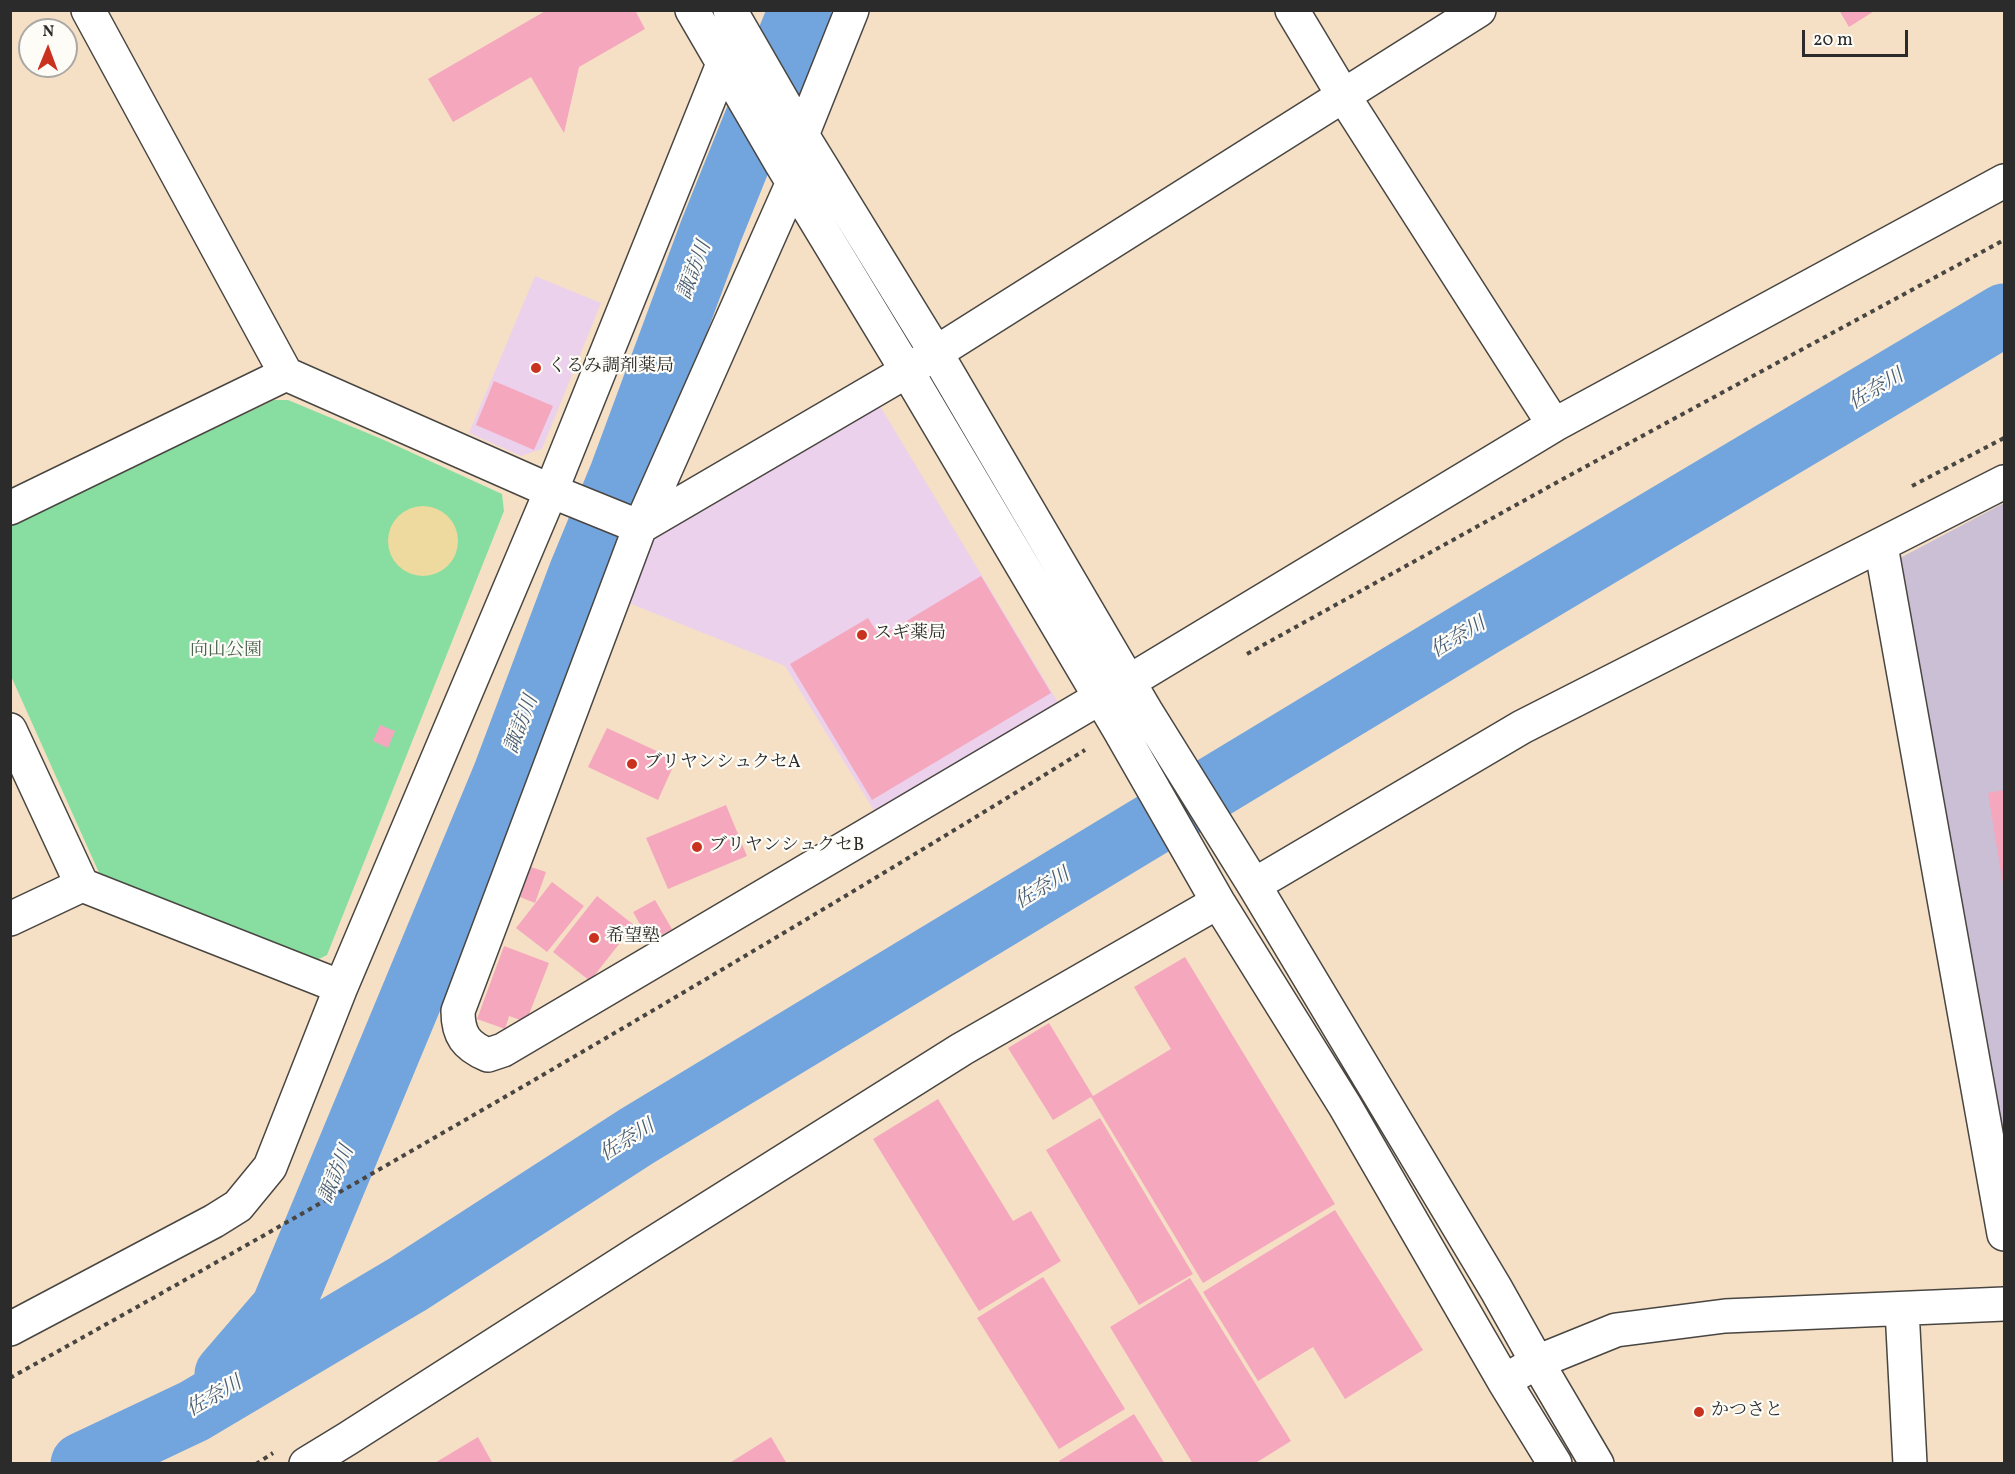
<!DOCTYPE html>
<meta charset="utf-8">
<style>
body{margin:0}
#map{position:relative;width:2015px;height:1474px;overflow:hidden;background:#f5e0c5;font-family:Vollkorn,serif}
canvas{display:block}
.frame{position:absolute;inset:0;border:12px solid #2b2b2b;pointer-events:none}
.north{position:absolute;left:18px;top:18px;width:60px;height:60px;box-sizing:border-box;background:#fdfcf7;border:2px solid #a9a8a5;border-radius:50%;rotate:1deg;font-size:16px;font-weight:700;line-height:24px;text-align:center;color:#2b2b2b}
.north::after{content:'';display:block;margin:auto;width:21px;height:27px;background:#c8321e;clip-path:polygon(50% 0,100% 100%,50% 72%,0 100%)}
.scale{position:absolute;left:1802px;top:30px;width:106px;height:27px;box-sizing:border-box;border:3px solid #2b2b2b;border-top:0;padding-left:8px;font-size:18px;line-height:21px;white-space:nowrap;color:#2b2b2b;-webkit-text-stroke:4px #fdfcf7;paint-order:stroke}
</style>
<div id="map">
<canvas width="2015" height="1474"></canvas>
<div class="frame"></div>
<div class="north">N</div>
<div class="scale">20 m</div>
</div>
<script>
const ctx = document.querySelector('canvas').getContext('2d');
ctx.lineJoin = 'round';
function fill(path, color) {
  ctx.fillStyle = color;
  ctx.fill(path, 'evenodd');
}
function stroke(path, color, width, dash) {
  ctx.strokeStyle = color;
  ctx.lineWidth = width;
  ctx.lineCap = dash ? 'butt' : 'round';
  ctx.setLineDash(dash || []);
  ctx.stroke(path);
}
function label(font, color, halo, rows, align = 'center') {
  ctx.font = font + ' Vollkorn,"Noto Serif JP",serif';
  ctx.lineWidth = 4.5;
  ctx.setLineDash([]);
  ctx.textBaseline = 'middle';
  ctx.strokeStyle = halo;
  ctx.fillStyle = color;
  for (const [text, x, y, turn = 0] of rows) {
    ctx.save();
    ctx.translate(x, y);
    ctx.rotate((+turn || 0) * Math.PI / 180);
    ctx.textAlign = isNaN(turn) ? turn : align;
    if (halo) ctx.strokeText(text, 0, 0);
    ctx.fillText(text, 0, 0);
    ctx.restore();
  }
}
fill(new Path2D(`
 M535 276 601 303 542 449 521 456 469 433Z
 M880 406 1059 704 875 812 785 666 629 603 654 539Z`), '#ebd1eb');
fill(new Path2D(`
 M2004 503V1151L1900 558Z`), '#cbbfd5');
fill(new Path2D(`
 M274 400H288L384 440 502 494 504 511 327 955 315 961 100 875 11 676 10 526Z`), '#88dea1');
fill(new Path2D(`
 M388 541a35 35 0 1 1 70 0a35 35 0 1 1-70 0Z`), '#eeda9e');
stroke(new Path2D(`
 M226 1374 282 1309 504 775 580 573 621 474 711 231 800 10
 M82 1464 194 1411 408 1284 637 1136 1479 627 2004 315`), '#72a5de', 63);
fill(new Path2D(`
 M547 10H635L645 29 579 67 564 133 531 77 453 122 428 79Z
 M1839 10H1876L1849 27Z
 M494 381 553 406 534 450 476 425Z
 M981 576 1051 693 872 800 790 664 868 618 880 637Z
 M380 725 395 731 388 748 373 741Z
 M607 728 676 760 658 800 588 767Z
 M2004 790V885H2003L1988 793Z
 M726 805 747 856 668 889 646 838Z
 M531 867 546 872 535 903 520 897Z
 M552 882 584 906 547 952 516 928Z
 M597 896 634 925 590 981 553 952Z
 M655 900 672 929 650 942 633 912Z
 M504 946 549 963 526 1022 509 1016 505 1029 477 1019Z
 M1185 957 1335 1204 1203 1283 1091 1097 1053 1120 1008 1048 1049 1023 1093 1096 1171 1049 1134 987Z
 M938 1099 1013 1221 1031 1211 1061 1261 979 1311 873 1139Z
 M1100 1118 1193 1274 1139 1305 1046 1150Z
 M1335 1210 1423 1350 1345 1399 1313 1347 1258 1381 1203 1292Z
 M1043 1277 1125 1409 1059 1449 977 1318Z
 M1190 1278 1291 1441 1254 1464H1193L1110 1327Z
 M1134 1414 1165 1464H1061L1059 1461Z
 M478 1437 493 1464H433Z
 M771 1437 787 1464H728Z`), '#f5a7be');
const minor = new Path2D(`
 M88 10 286 374 551 491 640 527 907 371 1479 10
 M692 10 781 163 907 371 1119 729 1218 902 1345 1106 1504 1381 1555 1464
 M730 10 802 135 936 353 1147 713 1254 885 1496 1289 1537 1362 1597 1464
 M1292 10 1343 95 1554 425
 M802 135 852 10
 M793 182 640 527 458 1011C458 1035 466 1046 488 1055L503 1050 1101 697
 M10 508 286 374
 M1881 546 2004 1234
 M1130 681 1554 425 2004 181
 M10 730 82 885 341 987
 M1254 885 1522 727 2004 482
 M10 919 82 885
 M1902 1309 1910 1464
 M10 1329 214 1221 238 1206 270 1167 341 987 551 491 723 64
 M1518 1373 1537 1362 1616 1330 1725 1316 2004 1304
 M306 1464 347 1439 641 1251 962 1049 1218 902`);
stroke(minor, '#494642', 36);
stroke(new Path2D(`
 M1912 486 2004 438
 M1247 654 1572 474 2004 240
 M10 1378C373 1176 732 968 1085 750
 M256 1464 273 1453`), '#494642', 4, [4.5, 4.5]);
stroke(minor, '#fff', 33);
for (const [x, y, r, color] of [
 [536,368,6,"#c8321e"],
 [862,635,6,"#c8321e"],
 [632,764,6,"#c8321e"],
 [697,847,6,"#c8321e"],
 [594,938,6,"#c8321e"],
 [1699,1412,6,"#c8321e"]
]) {
  const dot = new Path2D();
  dot.arc(x, y, r, 0, 2 * Math.PI);
  ctx.fillStyle = color;
  ctx.fill(dot);
  stroke(dot, '#fdfcf7', 2);
}
label('18px', '#2b2b2b', '#fdfcf7', [
 ["くるみ調剤薬局",548,368],
 ["スギ薬局",874,635],
 ["ブリヤンシュクセA",644,764],
 ["ブリヤンシュクセB",709,847],
 ["希望塾",606,938],
 ["かつさと",1711,1412]
], 'left');
label('18px', '#47614e', '#fdfcf7', [
 ["向山公園",226,652]
]);
label('italic 20px', '#475c73', '#fdfcf7', [
 ["諏訪川",696,271,-69],
 ["佐奈川",1877,391,-31],
 ["佐奈川",1459,639,-31],
 ["諏訪川",523,725,-69],
 ["佐奈川",1043,890,-31],
 ["佐奈川",628,1142,-32],
 ["諏訪川",338,1175,-67],
 ["佐奈川",215,1398,-30]
]);
</script>
